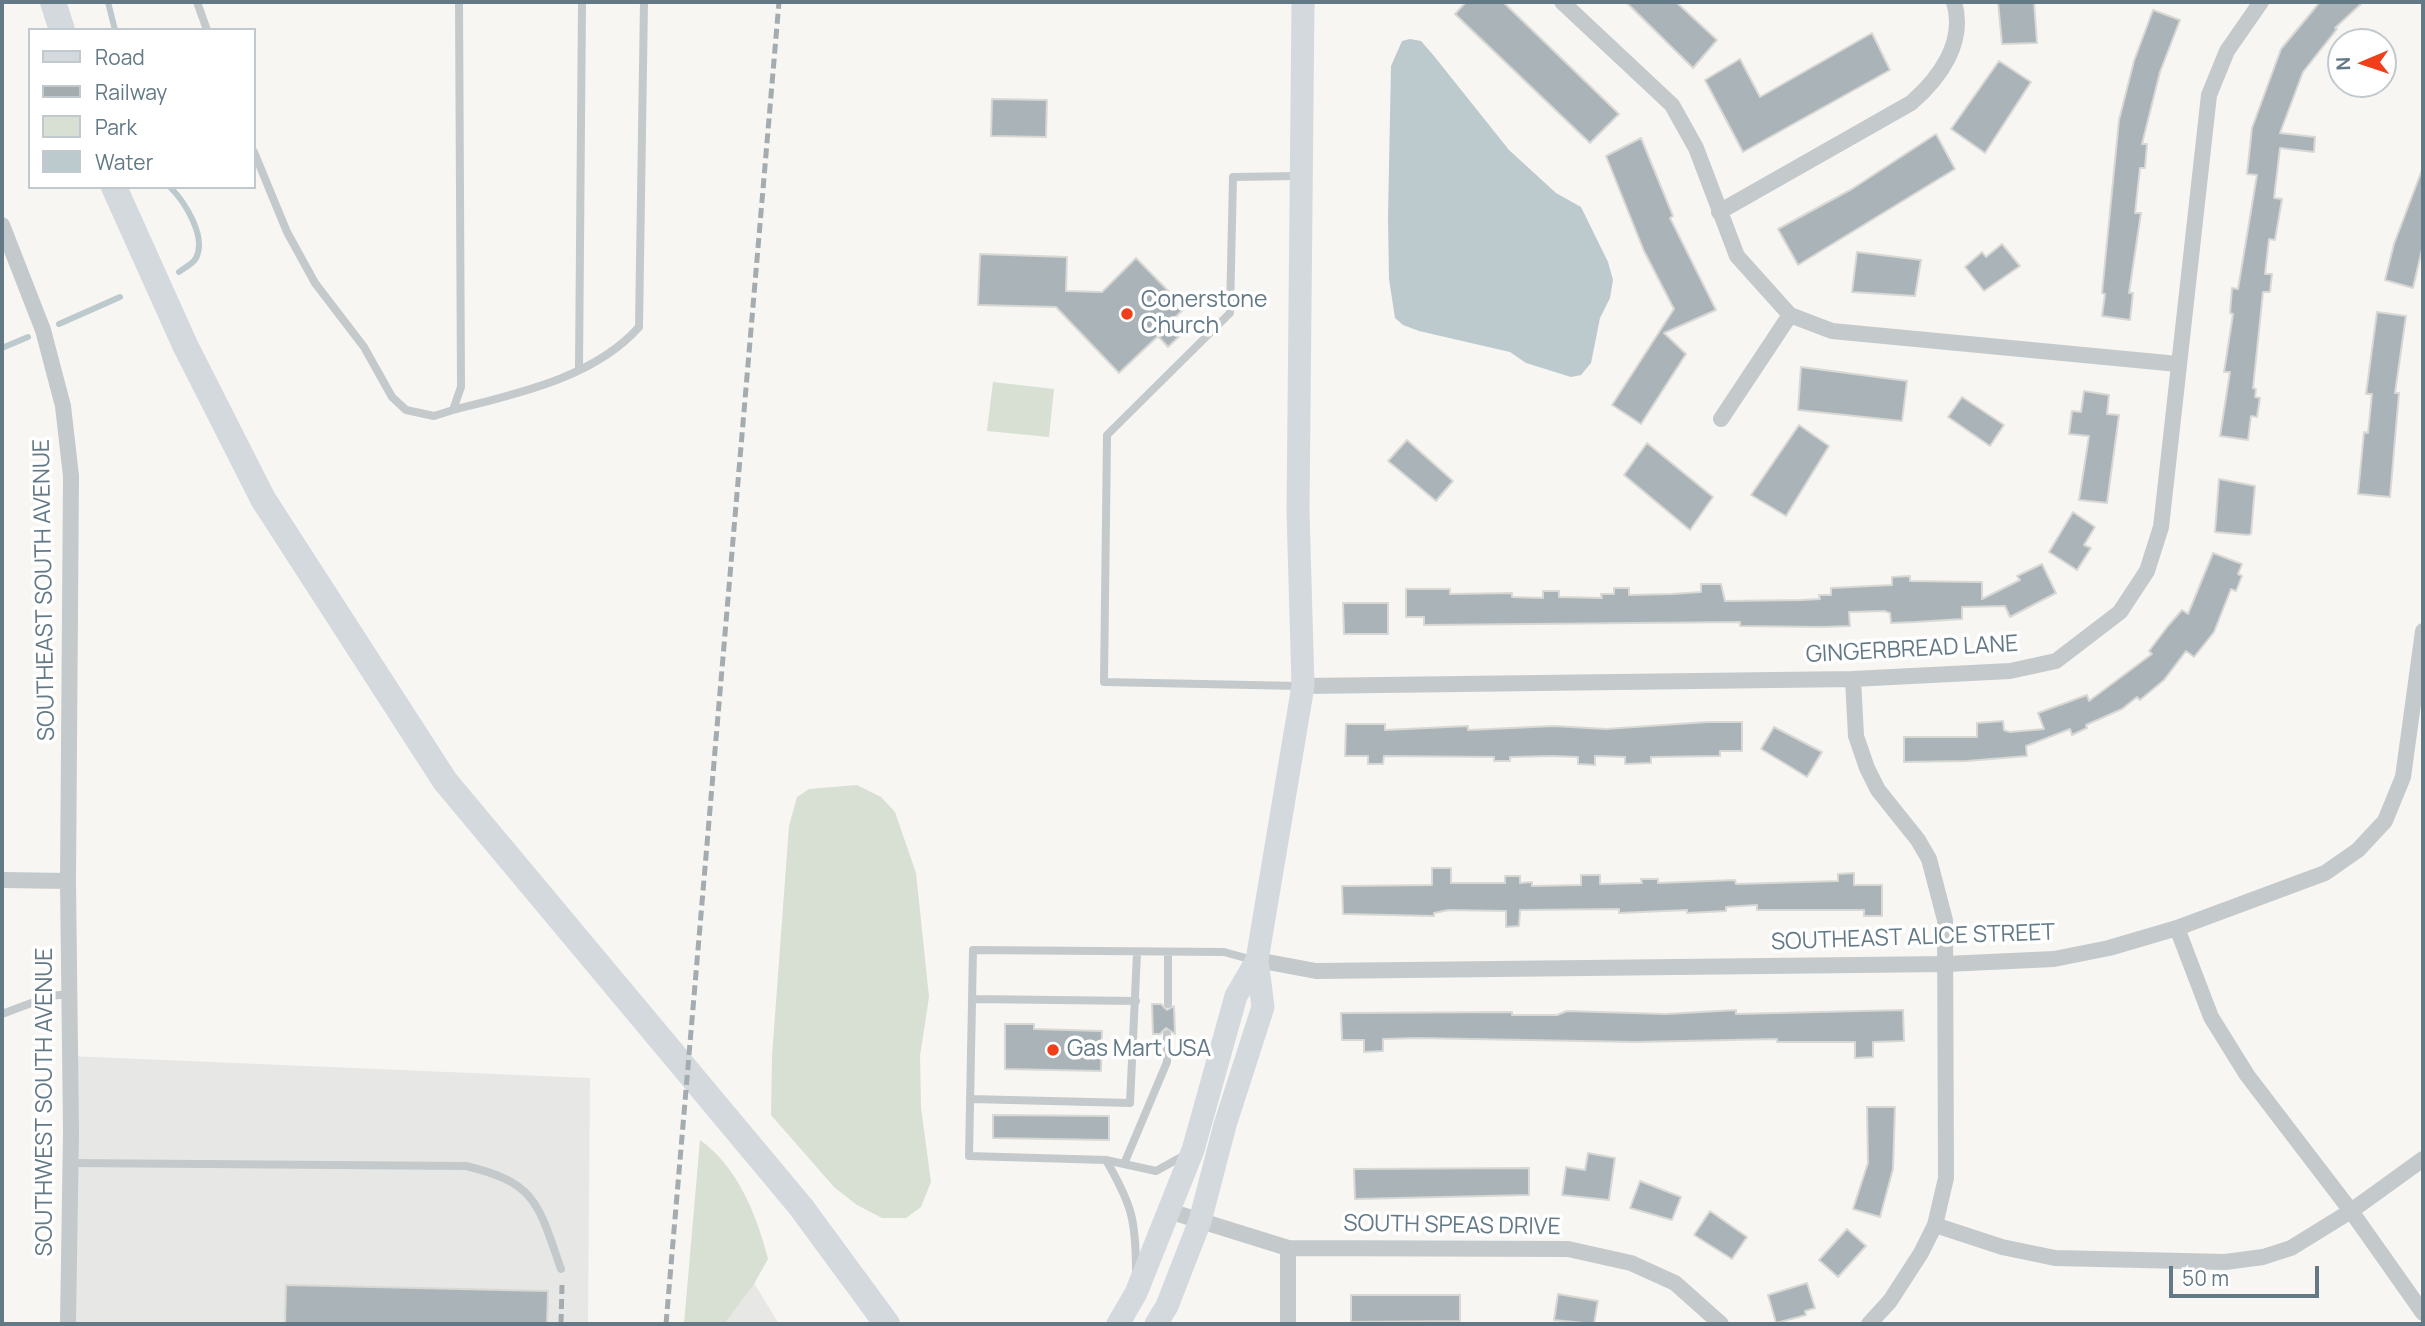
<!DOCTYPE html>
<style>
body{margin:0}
#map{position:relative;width:2425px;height:1326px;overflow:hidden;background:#f7f6f3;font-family:Manrope,sans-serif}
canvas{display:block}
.frame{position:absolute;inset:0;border:4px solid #637986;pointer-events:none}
.legend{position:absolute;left:28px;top:28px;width:228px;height:161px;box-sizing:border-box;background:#fff;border:2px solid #c1c9cf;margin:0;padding:9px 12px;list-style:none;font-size:21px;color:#637986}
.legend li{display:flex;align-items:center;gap:14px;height:35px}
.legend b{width:35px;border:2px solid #c1c9cf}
.north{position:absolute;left:2327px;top:28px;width:70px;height:70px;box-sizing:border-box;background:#fff;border:2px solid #c1c9cf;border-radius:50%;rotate:268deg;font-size:19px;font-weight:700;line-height:28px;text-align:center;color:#637986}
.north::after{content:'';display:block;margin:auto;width:24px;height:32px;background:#f03f19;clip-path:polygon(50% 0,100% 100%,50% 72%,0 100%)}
.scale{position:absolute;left:2169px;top:1266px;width:150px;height:32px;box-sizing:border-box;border:4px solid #637986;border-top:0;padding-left:9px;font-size:21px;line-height:24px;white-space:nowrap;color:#637986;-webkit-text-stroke:5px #fff;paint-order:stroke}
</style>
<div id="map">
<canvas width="2425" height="1326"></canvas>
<div class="frame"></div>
<ul class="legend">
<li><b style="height:9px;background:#d4d9dd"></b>Road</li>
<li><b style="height:9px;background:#a4acb0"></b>Railway</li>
<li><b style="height:19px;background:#d8dfd3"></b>Park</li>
<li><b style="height:19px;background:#bcc9cd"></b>Water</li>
</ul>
<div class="north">N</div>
<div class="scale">50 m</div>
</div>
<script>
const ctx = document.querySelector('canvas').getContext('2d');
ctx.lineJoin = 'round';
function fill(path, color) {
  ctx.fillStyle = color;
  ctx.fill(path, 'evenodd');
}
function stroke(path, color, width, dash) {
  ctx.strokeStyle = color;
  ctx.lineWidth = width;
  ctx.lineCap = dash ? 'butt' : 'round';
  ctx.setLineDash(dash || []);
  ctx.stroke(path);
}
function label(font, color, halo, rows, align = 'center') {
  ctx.font = font + ' Manrope,sans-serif';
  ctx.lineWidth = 7;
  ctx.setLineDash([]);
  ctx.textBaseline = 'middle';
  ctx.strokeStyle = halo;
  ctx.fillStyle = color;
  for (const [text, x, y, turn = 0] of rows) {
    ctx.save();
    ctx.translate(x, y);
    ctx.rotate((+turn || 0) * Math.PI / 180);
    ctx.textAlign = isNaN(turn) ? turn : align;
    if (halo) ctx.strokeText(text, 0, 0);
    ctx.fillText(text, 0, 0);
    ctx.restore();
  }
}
fill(new Path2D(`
 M70 1056 590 1078 588 1324H68Z
 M721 1229 779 1324H713Z`), '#e7e8e6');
fill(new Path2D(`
 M993 382 1054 389 1049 437 987 431Z
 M857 785 881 797 895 812 916 873 929 997 920 1056 921 1108 931 1182 921 1207 906 1218H882L857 1205 834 1187 771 1115 772 1056 789 826 797 797 809 789Z
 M700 1140C737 1166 757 1215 768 1259L754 1284 724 1324H684Z`), '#d8dfd3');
fill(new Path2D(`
 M1410 39 1421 41 1434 56 1509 150 1556 193 1581 207 1608 262 1613 280 1610 298 1600 318 1591 363 1581 375 1571 377 1526 363 1510 352 1419 331 1403 325 1395 318 1389 279 1388 217 1391 66 1402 41Z`), '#bcc9cd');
stroke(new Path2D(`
 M108 2 115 30
 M170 187C185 202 207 237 196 258 193 264 184 268 179 272
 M59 324 120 297
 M2 348 28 337`), '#bcc9cd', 6);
const building = new Path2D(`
 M1466 2H1503L1619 114 1590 143 1455 14Z
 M1626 2H1676L1717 40 1693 68Z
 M1998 2H2034L2037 43 2002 44Z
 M2320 2H2363L2335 28 2337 29 2303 72 2280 133 2315 137 2314 152 2280 148 2274 198 2282 199 2275 240 2269 239 2265 274H2272L2270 292H2263L2253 388 2256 389 2255 397 2260 398 2257 417 2251 416 2248 440 2220 436 2230 372H2224L2233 314 2230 313 2232 288 2238 289 2257 175 2247 174 2252 128 2281 49Z
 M2153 10 2180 20 2160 72 2142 144H2147L2145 168H2140L2135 213H2141L2129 293H2133L2130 320 2102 316 2105 294 2102 293 2119 120 2134 61Z
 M1872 33 1890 70 1743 152 1705 80 1740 59 1760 97Z
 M1999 61 2031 82 1985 153 1951 129Z
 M992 99 1047 100 1046 137 991 136Z
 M1936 134 1955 169 1798 265 1778 229 1852 189Z
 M1641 138 1673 216 1670 218 1716 310 1664 333 1686 354 1641 424 1612 405 1674 309 1644 251 1606 156Z
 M2422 170 2423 245 2413 288 2385 280 2394 244Z
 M2002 244 2020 266 1984 291 1965 267 1982 252 1986 257Z
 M1857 252 1921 260 1915 296 1852 292Z
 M980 254 1067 257 1066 291 1102 292 1136 258 1185 308 1172 320 1184 332 1168 347 1158 336 1119 373 1056 307 978 305Z
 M2377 312 2406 316 2395 393H2399L2390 497 2358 494 2364 432 2368 433 2372 394H2366Z
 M1801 367 1907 381 1902 421 1798 410Z
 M2084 391 2109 395 2107 414 2119 415 2107 503 2079 500 2089 436 2069 434 2072 411 2081 412Z
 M1962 397 2004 425 1990 446 1948 417Z
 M1799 425 1829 446 1786 516 1751 495Z
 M1407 440 1453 481 1436 501 1388 461Z
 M1647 443 1713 497 1690 530 1624 475Z
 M2219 479 2255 486 2251 534 2248 535 2215 532Z
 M2073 512 2095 527 2084 545 2091 548 2077 570 2049 552Z
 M2213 553 2242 564 2238 574 2242 576 2236 591 2231 589 2214 632 2194 657 2186 651 2164 680 2140 700 2137 697 2122 709 2086 725 2087 728 2072 735 2070 729 2026 746 2027 756 1967 761 1904 762V737H1977V723L2003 721 2004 730 2010 732 2044 729 2038 713 2087 695 2089 701 2152 654 2149 651 2168 626 2182 610 2188 614Z
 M2042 564 2056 593 2010 617 2005 606 1962 607V619L1915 622 1891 623 1890 613 1884 611 1849 612 1850 626 1821 627 1740 626V622L1424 625V617H1406V589H1450V594L1512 593V597L1543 598V591H1559V597L1602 598 1601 594H1614V588H1629V595L1672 594 1701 592V584H1721L1725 601 1802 600 1820 599 1819 595H1831V588L1892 585V577L1910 576V581L1982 582V599L2020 580 2017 576Z
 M1343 603H1388V634H1344Z
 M1707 722H1742V751H1720V756L1651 757V763L1625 764V757L1595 756V765L1578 764V757L1553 756 1510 757V761H1494V757L1384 756 1383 764H1368V756H1345L1346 724H1385V730L1468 726V730L1554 726 1606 729Z
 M1774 727 1822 752 1807 777 1761 749Z
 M1432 868H1451V883H1505V876H1520V883L1532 882V886L1581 885V875H1600V884L1642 883 1641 879H1658V883L1735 880 1736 884 1838 881V874L1854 873V885H1882V916H1864V910H1757V905L1726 907V911L1687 913V910L1619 913V909L1520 910 1519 926 1506 927V911L1449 910 1434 913V916L1343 914 1342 886 1432 885Z
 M1152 1004H1161L1167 1010 1174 1006 1175 1034 1166 1028 1160 1034H1153Z
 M1736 1010V1014L1903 1010 1904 1041 1873 1042V1057L1855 1058V1042H1777V1039L1636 1042 1417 1038 1383 1039V1051L1364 1052V1040H1342L1341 1013 1512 1012V1015H1557L1567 1011 1665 1014Z
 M1005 1024H1034V1029L1102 1031 1101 1071 1005 1069Z
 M1867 1107H1895L1893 1169 1880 1217 1853 1209 1868 1163Z
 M993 1115 1109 1116V1140L993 1138Z
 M1588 1153 1615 1158 1609 1200 1562 1195 1566 1167 1585 1170Z
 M1529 1168V1195L1355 1199 1354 1169Z
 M1640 1181 1681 1197 1672 1220 1630 1208Z
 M1710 1211 1747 1237 1732 1259 1694 1235Z
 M1847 1229 1866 1246 1838 1277 1819 1260Z
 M1807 1283 1815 1308 1805 1311 1806 1315 1776 1323 1768 1295Z
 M286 1285 548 1291 547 1324H285Z
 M1558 1294 1598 1301 1594 1324 1554 1320Z
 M1351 1295H1460V1321L1351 1322Z`);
fill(building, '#aab4b8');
stroke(building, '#d8d8d5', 2);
stroke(new Path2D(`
 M197 2 207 30
 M254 152 287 232 315 283 364 347 392 397 406 410 434 416 453 410 461 387 459 2
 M1300 176 1233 177 1230 313 1107 435 1104 682 1300 686
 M579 368 582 2
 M453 410C515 394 594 378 639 327L644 2
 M972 999 1136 1001
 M1168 1004V952
 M2 1014 50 996 70 994
 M1167 1034V1062L1124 1164 1106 1160 969 1156 973 950 1224 952 1253 960
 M970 1099 1130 1103 1137 953
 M1106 1160C1132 1205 1136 1220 1136 1272
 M71 1163 466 1166C537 1183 538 1204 561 1269
 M1124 1164 1156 1171 1185 1155`), '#c4c9cb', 8);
stroke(new Path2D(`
 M1562 2 1672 105 1696 148 1737 256 1790 315 1832 331 2178 364
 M1719 212 1911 103C1940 78 1966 42 1954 2
 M2 225 43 330 63 406 71 476 68 881 71 1132 68 1324
 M1721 419 1790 315
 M1853 679 1856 736 1867 768 1878 790 1918 840 1929 859 1945 920 1946 1178 1935 1225 1921 1253 1890 1301 1869 1324
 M1303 686 1853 679 2010 671 2056 661 2120 612 2147 571 2161 527 2209 95 2227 51 2261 2
 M2 880 68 881
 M2177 928 2211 1017 2247 1075 2351 1211 2423 1313
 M1257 960 1316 971 1946 964 2054 959 2109 948 2177 928 2325 873 2358 850 2385 821 2403 777 2423 631
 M1169 1211 1288 1248 1568 1249 1631 1263 1675 1283 1721 1324
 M1935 1225 2002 1247 2055 1258 2225 1262 2263 1257 2291 1248 2351 1211 2423 1159
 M1288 1324V1248`), '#c4c9cb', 16);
stroke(new Path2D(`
 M1118 1324 1136 1293 1193 1150 1236 996 1257 960
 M1156 1324 1167 1306 1200 1221 1225 1125 1263 1007 1257 960 1303 686 1298 511 1303 2`), '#d4d9dd', 23);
stroke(new Path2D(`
 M53 2 62 30
 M114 187 185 345 263 499 445 781 801 1207 887 1324`), '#d4d9dd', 26);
stroke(new Path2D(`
 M561 1324 562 1285
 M666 1324 779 2`), '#a4acb0', 5, [10, 5]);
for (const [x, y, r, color] of [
 [1127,314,7,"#f03f19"],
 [1053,1050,7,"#f03f19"]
]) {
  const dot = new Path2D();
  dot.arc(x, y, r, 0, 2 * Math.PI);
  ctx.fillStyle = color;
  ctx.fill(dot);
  stroke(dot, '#fff', 2.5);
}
label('23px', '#637986', '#fff', [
 ["Conerstone",1141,301],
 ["Church",1141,327],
 ["Gas Mart USA",1067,1050]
], 'left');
label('23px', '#637986', '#fff', [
 ["SOUTHEAST SOUTH AVENUE",45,590,-91],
 ["GINGERBREAD LANE",1912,650,-3],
 ["SOUTHEAST ALICE STREET",1913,938,-2],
 ["SOUTHWEST SOUTH AVENUE",46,1102,-90],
 ["SOUTH SPEAS DRIVE",1452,1226,1]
]);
</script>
